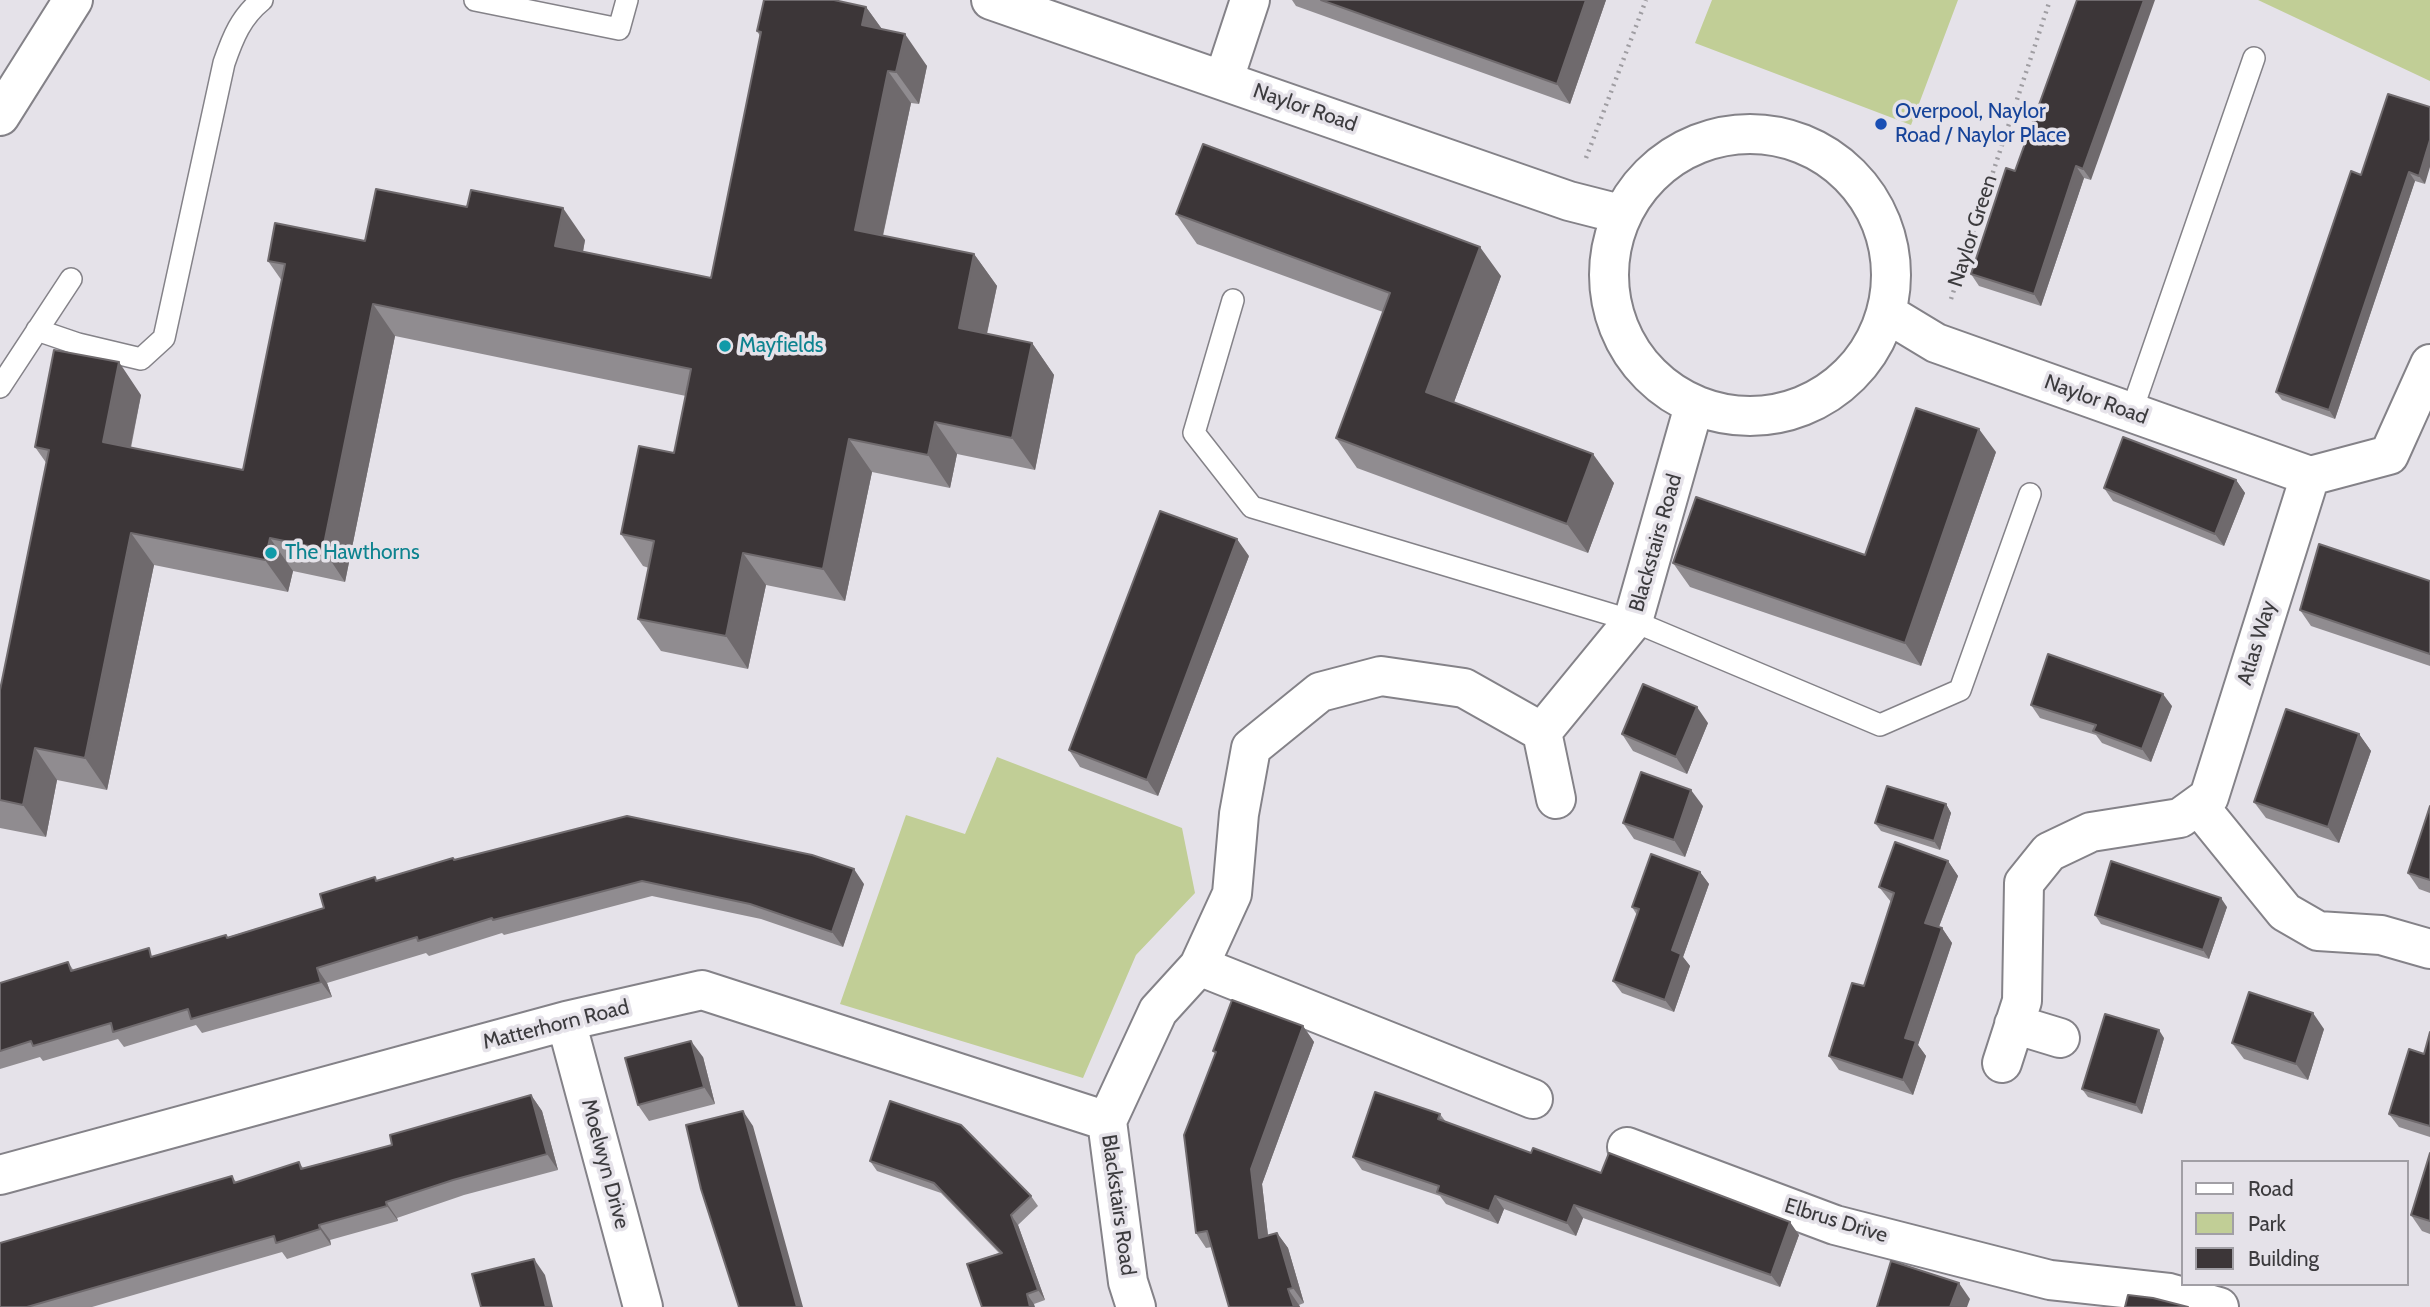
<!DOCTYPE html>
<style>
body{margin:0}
#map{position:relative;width:2430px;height:1307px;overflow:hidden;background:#e5e2e9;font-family:Cabin,sans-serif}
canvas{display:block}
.legend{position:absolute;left:2181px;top:1160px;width:228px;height:126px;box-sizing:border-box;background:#e5e2e9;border:2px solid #a19fa5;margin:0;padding:9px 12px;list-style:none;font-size:21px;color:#3c3b3e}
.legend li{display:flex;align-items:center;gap:14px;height:35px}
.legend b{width:35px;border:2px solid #a19fa5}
</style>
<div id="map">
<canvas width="2430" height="1307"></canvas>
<ul class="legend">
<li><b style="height:9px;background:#fff"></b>Road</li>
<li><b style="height:19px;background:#c1ce96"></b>Park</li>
<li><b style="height:19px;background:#3c3638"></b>Building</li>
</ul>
</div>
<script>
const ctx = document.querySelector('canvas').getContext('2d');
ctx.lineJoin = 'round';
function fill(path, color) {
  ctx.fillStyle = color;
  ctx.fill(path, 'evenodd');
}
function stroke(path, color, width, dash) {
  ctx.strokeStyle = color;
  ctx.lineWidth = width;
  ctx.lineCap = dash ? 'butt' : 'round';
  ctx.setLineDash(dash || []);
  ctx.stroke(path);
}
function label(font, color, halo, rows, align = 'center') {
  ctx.font = font + ' Cabin,sans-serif';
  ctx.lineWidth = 7;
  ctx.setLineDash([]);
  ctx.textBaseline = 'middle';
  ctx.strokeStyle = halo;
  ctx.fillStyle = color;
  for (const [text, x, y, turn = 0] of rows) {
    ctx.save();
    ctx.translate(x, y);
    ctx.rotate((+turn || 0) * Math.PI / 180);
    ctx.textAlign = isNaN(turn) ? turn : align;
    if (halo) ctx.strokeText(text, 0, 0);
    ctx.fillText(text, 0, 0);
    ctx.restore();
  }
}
fill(new Path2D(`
 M1712 0H1958L1911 125 1695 43Z
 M2258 0H2430V81Z
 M997 757 1182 828 1195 893 1136 955 1083 1078 840 1004 906 815 965 834Z`), '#c1ce96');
const service = new Path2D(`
 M475 0 619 29 627 0
 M1233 300 1194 433 1252 507 1633 621 1880 725 1960 690 2030 494
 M37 330 78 344 141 359 164 338 224 63C233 37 241 17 262 0
 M0 387 71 279
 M2131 413 2254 58`);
const minor = new Path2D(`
 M991 0 1569 201 1620 214
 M1224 79 1250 0
 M1609 275a141 141 0 1 1 282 0a141 141 0 1 1-282 0Z
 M1888 314 1936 343 2310 476
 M2310 476 2389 455 2430 364
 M1542 732 1556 799
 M2198 805 2285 912 2318 931 2381 935 2430 949
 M1199 966 1533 1099
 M566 1021 643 1307
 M2014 1024 2060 1038
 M2002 1063 2022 1001 2024 883 2049 852 2091 832 2180 818 2209 797 2310 476
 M1627 1147 1835 1225 2050 1280 2169 1293 2219 1307
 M0 1175 566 1021 702 990 1107 1121
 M1136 1307 1128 1282 1107 1121 1158 1011 1199 966 1232 894 1239 814 1251 748 1320 692 1381 676 1464 688 1542 732 1633 621 1694 406`);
const secondary = new Path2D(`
 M0 116 73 0`);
stroke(service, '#848288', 24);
stroke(minor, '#848288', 42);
stroke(secondary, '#848288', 42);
stroke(new Path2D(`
 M1586 158 1646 0
 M1951 299 2050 0`), '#9f9da2', 4.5, [2, 5]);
stroke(service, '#fff', 21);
stroke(minor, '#fff', 38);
stroke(secondary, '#fff', 38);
fill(new Path2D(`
 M1292 0H1606L1570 104 1296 6Z
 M2077 0 2091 180 2084 178 2041 306 1979 286 1971 274 2015 171Z
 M866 7 882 29 927 66 919 104 911 103 883 236 974 254 997 286 987 334 1032 343 1054 375 1035 470 957 454 950 488 872 472 845 601 766 585 748 669 661 651 638 619 649 568 643 566 621 534 674 453 686 396 395 336 345 582 293 571 288 592 154 565 107 790 57 780 46 837 0 828V690L47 464 35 447 141 395 131 448 243 470 282 281 268 261 365 241 585 240 583 252 711 278 760 36 757 31Z
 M2388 94 2425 184 2415 181 2335 419 2282 400 2276 392 2361 175Z
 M1176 214 1501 276 1454 402 1614 483 1588 553 1357 468 1336 438 1383 312 1197 244Z
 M1996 452 1921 666 1690 587 1673 563 1865 555Z
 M2236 480 2245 493 2224 546 2113 501 2104 488Z
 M1249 556 1158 796 1080 767 1069 750Z
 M2430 581V666L2311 626 2300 610Z
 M2031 705 2172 706 2151 762 2102 743 2096 735 2040 718Z
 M1708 723 1687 774 1633 751 1622 734Z
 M2359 734 2371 751 2339 843 2266 818 2254 802Z
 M1946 804 1951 813 1940 850 1881 831 1875 823Z
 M1703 806 1685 857 1634 839 1623 823Z
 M2430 806V893L2419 889 2408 873Z
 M455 860 864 884 843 947 761 919 652 896 504 935 502 933 429 956 426 953 327 983 332 997 202 1033 196 1025 124 1047 118 1039 43 1061 40 1057 0 1069V983L68 962 74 971 154 957 226 935 228 937 324 908 378 880Z
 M1948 861 1958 876 1939 927 1942 928 1952 943 1918 1045 1926 1056 1913 1095 1839 1070 1829 1056 1864 986 1891 902 1879 887Z
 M1700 872 1709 884 1683 957 1690 966 1674 1012 1622 993 1613 981 1637 915 1632 907Z
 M2227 907 2209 959 2101 924 2095 915Z
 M1303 1026 1314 1042 1262 1184 1268 1235 1277 1233 1288 1248 1304 1303 1299 1305 1300 1307H1229L1212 1247 1206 1248 1196 1233 1216 1054 1213 1051Z
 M2324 1029 2308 1080 2244 1059 2232 1043Z
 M2430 1032V1137L2399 1127 2389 1114 2424 1054Z
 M2164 1038 2142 1114 2088 1097 2082 1089Z
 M703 1057 715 1104 649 1121 638 1105Z
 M531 1095 542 1111 558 1170 464 1195 397 1218 398 1221 330 1240 331 1245 287 1259 282 1252 92 1307H0L232 1176 236 1182 299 1162 303 1168 392 1145Z
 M1440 1114 1446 1122 1531 1153 1601 1173 1799 1235 1780 1287 1583 1218 1576 1236 1504 1209 1498 1224 1446 1204 1440 1196 1362 1170 1353 1157Z
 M2430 1153V1234L2422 1231 2411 1215Z
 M870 1161 1031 1196 1038 1206 1018 1225 1045 1300 1034 1304 967 1264 999 1253 941 1193 877 1171Z`), '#908c90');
fill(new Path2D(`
 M1586 0H1606L1570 104 1557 84Z
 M2144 0H2155L2091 180 2083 169Z
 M866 7 889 39 862 25Z
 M905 34 927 66 919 104 896 72Z
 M888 71 911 103 877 262 855 230Z
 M2430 140V167L2425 184 2419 176Z
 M2076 166 2084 178 2041 306 2034 294Z
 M2409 172 2415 181 2335 419 2329 410Z
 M563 208 585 240 578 278 555 246Z
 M1480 247 1501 276 1447 421 1426 392Z
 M974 254 997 286 981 360 959 328Z
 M373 304 395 336 345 582 323 549Z
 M1032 343 1054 375 1035 470 1012 438Z
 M119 362 141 395 125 474 103 442Z
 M935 422 957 454 950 488 928 455Z
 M1979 429 1996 452 1921 666 1905 643Z
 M849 439 872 472 845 601 823 569Z
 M1593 454 1614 483 1588 553 1567 524Z
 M2236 480 2245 493 2224 546 2215 534Z
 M131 533 154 565 107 790 85 758Z
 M270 538 293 571 288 592 265 560Z
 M1237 539 1249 556 1158 796 1147 780Z
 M743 553 766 585 748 669 726 636Z
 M2163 694 2172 706 2151 762 2142 749Z
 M1697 707 1708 723 1687 774 1676 757Z
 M2359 734 2371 751 2339 843 2328 827Z
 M35 748 57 780 46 837 23 805Z
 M1691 790 1703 806 1685 857 1674 840Z
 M1946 804 1951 813 1940 850 1934 841Z
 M1948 861 1958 876 1935 937 1925 923Z
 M854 869 864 884 843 947 832 932Z
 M1700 872 1709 884 1683 957 1690 966 1674 1012 1665 1000 1672 950Z
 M2221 898 2227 907 2209 959 2203 950Z
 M1942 928 1952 943 1918 1045 1926 1056 1913 1095 1903 1080 1905 1038Z
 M317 968 327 983 332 997 321 982Z
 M2313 1013 2324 1029 2308 1080 2296 1064Z
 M1303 1026 1314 1042 1262 1184 1270 1253 1259 1238 1251 1169Z
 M2159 1030 2164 1038 2142 1114 2136 1105Z
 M691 1041 703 1057 715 1104 704 1087Z
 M531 1095 542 1111 558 1170 547 1154Z
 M743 1111 753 1126 803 1307H797Z
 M1495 1196 1504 1209 1498 1224 1489 1211Z
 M386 1202 397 1218 398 1221 387 1206Z
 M1574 1205 1583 1218 1576 1236 1567 1223Z
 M1011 1215 1018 1225 1045 1300 1038 1290Z
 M1790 1222 1799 1235 1780 1287 1771 1275Z
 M319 1225 330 1240 331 1245 320 1229Z
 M1277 1233 1288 1248 1304 1303 1293 1288Z
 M534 1259 545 1275 553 1307H546Z
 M1959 1283 1970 1299 1967 1307H1950Z
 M1288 1289 1299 1305 1300 1307H1294Z
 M1027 1294 1034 1304 1035 1307H1030Z`), '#6f6a6d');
const building = new Path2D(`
 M764 0H834L866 7 862 25 905 34 896 72 888 71 855 230 974 254 959 328 1032 343 1012 438 935 422 928 455 849 439 823 569 743 553 726 636 638 619 654 541 621 534 639 446 674 453 691 369 373 304 323 549 270 538 265 560 131 533 85 758 35 748 23 805 0 800V690L49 450 35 447 54 350 119 362 103 442 243 470 285 264 268 261 275 223 365 241 376 189 467 207 471 190 563 208 555 246 711 278 761 32 757 31Z
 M1321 0H1586L1557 84Z
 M2077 0H2144L2083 169 2076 166 2034 294 1971 274 2006 168 2015 171Z
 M2388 94 2430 107V140L2419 176 2409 172 2329 410 2276 392 2351 171 2361 175Z
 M1203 144 1480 247 1426 392 1593 454 1567 524 1336 438 1390 293 1176 214Z
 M1916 408 1979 429 1905 643 1673 563 1696 497 1865 555Z
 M2123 437 2236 480 2215 534 2104 488Z
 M1160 511 1237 539 1147 780 1069 750Z
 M2319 544 2430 581V654L2300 610Z
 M2048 654 2163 694 2142 749 2093 731 2096 725 2031 705Z
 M1643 684 1697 707 1676 757 1622 734Z
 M2286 709 2359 734 2328 827 2254 802Z
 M1641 772 1691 790 1674 840 1623 823Z
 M1887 786 1946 804 1934 841 1875 823Z
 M2430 806V880L2408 873Z
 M627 816 812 855 854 869 832 932 750 904 642 881 493 920 492 918 418 941 417 937 317 968 321 982 191 1019 188 1009 113 1032 111 1023 33 1046 31 1041 0 1051V983L68 962 71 971 149 948 151 957 226 935 227 938 324 908 320 894 375 877 376 881 453 858 454 860Z
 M1895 842 1948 861 1925 923 1942 928 1905 1038 1916 1041 1903 1080 1829 1056 1852 983 1864 986 1894 893 1879 887Z
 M1651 854 1700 872 1672 950 1681 954 1665 1000 1613 981 1639 909 1632 907Z
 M2111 861 2221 898 2203 950 2095 915Z
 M2249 992 2313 1013 2296 1064 2232 1043Z
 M1232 1000 1303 1026 1251 1169 1259 1238 1277 1233 1293 1288 1288 1289 1294 1307H1229L1207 1231 1196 1233 1184 1135 1216 1052 1213 1051Z
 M2105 1014 2159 1030 2136 1105 2082 1089Z
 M2430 1032V1126L2389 1114 2409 1049 2424 1054Z
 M691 1041 704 1087 638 1105 625 1058Z
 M1375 1092 1440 1114 1438 1119 1531 1153 1533 1148 1601 1173 1609 1153 1790 1222 1771 1275 1574 1205 1567 1223 1495 1196 1489 1211 1437 1192 1439 1186 1353 1157Z
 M531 1095 547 1154 453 1180 386 1202 387 1206 319 1225 320 1229 276 1243 274 1236 27 1307H0V1243L232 1176 234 1183 299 1162 301 1169 392 1145 390 1135Z
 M890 1101 961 1125 1031 1196 1011 1215 1038 1290 1027 1294 1030 1307H982L967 1264 1002 1253 934 1183 870 1161Z
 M743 1111 797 1307H739L701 1189 686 1125Z
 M2430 1153V1221L2411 1215Z
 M534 1259 546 1307H481L472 1274Z
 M1891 1261 1959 1283 1950 1307H1877Z
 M2128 1295 2153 1298 2188 1307H2125Z`);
fill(building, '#3c3638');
stroke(building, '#6f6a6d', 2);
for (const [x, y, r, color] of [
 [1881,124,7,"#1a4fb4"],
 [725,346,7,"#0f9aa8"],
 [271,553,7,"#0f9aa8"]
]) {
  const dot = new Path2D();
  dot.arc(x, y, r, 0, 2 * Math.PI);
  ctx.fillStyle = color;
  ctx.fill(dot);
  stroke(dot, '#e5e2e9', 2.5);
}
label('21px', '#3c3b3e', '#e5e2e9', [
 ["Naylor Road",1305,108,19],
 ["Naylor Green",1973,231,-72],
 ["Naylor Road",2096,400,20],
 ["Blackstairs Road",1656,543,-74],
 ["Atlas Way",2257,643,-73],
 ["Matterhorn Road",556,1025,-14],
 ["Moelwyn Drive",605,1164,75],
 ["Blackstairs Road",1118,1205,82],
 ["Elbrus Drive",1836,1221,17]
]);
label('21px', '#164399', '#e5e2e9', [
 ["Overpool, Naylor",1895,112],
 ["Road / Naylor Place",1895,136]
], 'left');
label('21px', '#0d838f', '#e5e2e9', [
 ["Mayfields",739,346],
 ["The Hawthorns",285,553]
], 'left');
</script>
